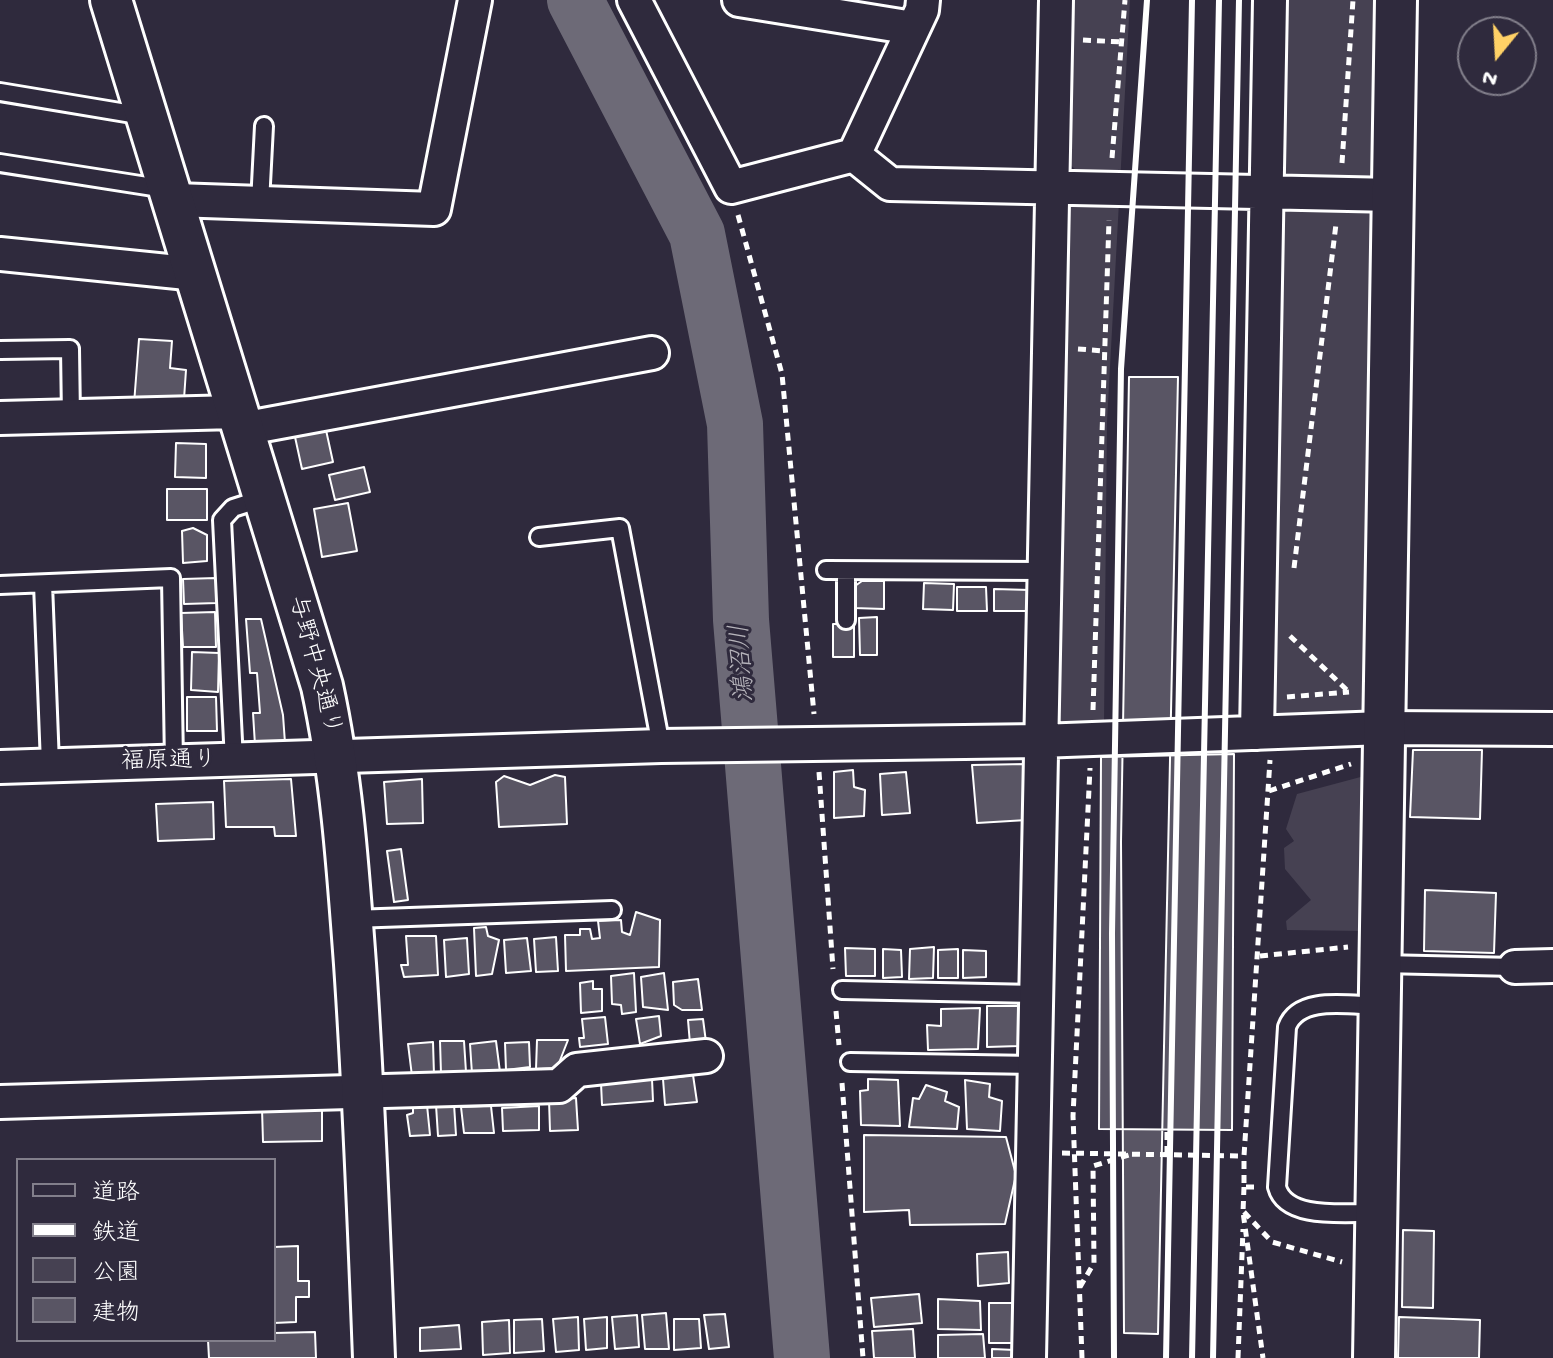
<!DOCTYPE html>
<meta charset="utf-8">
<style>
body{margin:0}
#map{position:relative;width:1553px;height:1358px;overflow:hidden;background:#2f2a3d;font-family:"Gochi Hand","Klee One",sans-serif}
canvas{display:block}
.legend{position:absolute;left:16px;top:1158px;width:260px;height:184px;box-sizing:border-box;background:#2f2a3d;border:2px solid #827f8b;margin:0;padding:10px 14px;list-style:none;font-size:24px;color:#fff}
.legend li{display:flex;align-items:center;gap:16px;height:40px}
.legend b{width:40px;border:2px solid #827f8b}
.north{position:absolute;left:1457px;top:16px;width:80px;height:80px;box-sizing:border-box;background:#2f2a3d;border:2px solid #827f8b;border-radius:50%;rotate:198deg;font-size:22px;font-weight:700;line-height:32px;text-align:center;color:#fff}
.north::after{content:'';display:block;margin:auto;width:28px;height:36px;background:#ffd166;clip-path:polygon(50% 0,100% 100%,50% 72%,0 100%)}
</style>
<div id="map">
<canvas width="1553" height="1358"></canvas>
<ul class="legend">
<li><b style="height:10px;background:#2f2a3d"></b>道路</li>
<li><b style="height:10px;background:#fff"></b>鉄道</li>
<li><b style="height:22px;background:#464152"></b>公園</li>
<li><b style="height:22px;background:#595564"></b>建物</li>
</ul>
<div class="north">N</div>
</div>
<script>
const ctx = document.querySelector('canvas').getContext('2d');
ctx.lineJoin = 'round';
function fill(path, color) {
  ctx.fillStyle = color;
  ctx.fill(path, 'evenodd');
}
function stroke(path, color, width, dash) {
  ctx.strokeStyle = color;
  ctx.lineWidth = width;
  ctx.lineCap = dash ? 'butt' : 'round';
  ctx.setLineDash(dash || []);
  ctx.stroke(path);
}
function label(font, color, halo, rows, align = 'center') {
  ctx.font = font + ' "Gochi Hand","Klee One",sans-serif';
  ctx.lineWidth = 6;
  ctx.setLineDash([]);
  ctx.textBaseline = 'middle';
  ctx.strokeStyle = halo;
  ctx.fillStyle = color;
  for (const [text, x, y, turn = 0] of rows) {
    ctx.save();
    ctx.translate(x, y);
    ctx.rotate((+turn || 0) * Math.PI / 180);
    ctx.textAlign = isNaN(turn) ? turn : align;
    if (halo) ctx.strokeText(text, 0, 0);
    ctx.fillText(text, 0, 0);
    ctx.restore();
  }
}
fill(new Path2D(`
 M1064 0H1130L1107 422 1104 724 1063 725 1053 718 1062 211 1075 193 1077 171 1062 157Z
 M1281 0H1383L1365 713 1268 716 1278 208 1289 182 1278 170Z
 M1368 775 1365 931 1287 930 1286 921 1311 900 1285 869 1284 848 1294 841 1286 829 1297 794Z`), '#464152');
stroke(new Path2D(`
 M575 0 697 234 735 424 741 620 802 1358`), '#6d6a77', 56);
const building = new Path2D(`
 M139 339 172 341 170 368 186 370 184 399 134 404Z
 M1129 377H1178L1158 1334 1124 1333 1121 842Z
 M326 430 333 462 302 469 295 437Z
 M176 443 206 444V478L175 477Z
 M364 467 370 492 335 500 329 475Z
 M167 489H207V520H167Z
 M348 503 357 551 322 557 314 509Z
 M193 528 207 535V561L183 563 182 531Z
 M216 578 217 603 184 604 183 579Z
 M862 581H884V609L854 608 855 586Z
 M924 583 954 584 953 610 923 609Z
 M957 587H986L987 611H957Z
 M994 589 1030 590 1029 611H994Z
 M215 612 216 647H183L181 613Z
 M877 617V655H860L859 618Z
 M246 619H261L283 715 285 743 255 745 253 713H260L257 673H250Z
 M833 624H854V657H833Z
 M192 652 219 653 218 692 191 690Z
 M187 697H216L217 731H187Z
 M1413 750H1482L1480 819 1410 817Z
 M1234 754 1232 1130 1099 1129 1101 757Z
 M1026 764 1027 820 977 823 972 765Z
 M853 770 854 787 865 790 864 816 834 818V772Z
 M906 772 910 813 882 815 880 774Z
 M555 775 565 777 567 824 499 827 496 782 504 776 530 785Z
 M291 779 296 836H275L274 827H226L224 781Z
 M422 779 423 823 387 824 384 782Z
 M213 802 214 839 158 841 156 804Z
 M401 849 408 900 394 902 387 851Z
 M1425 890 1496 893 1494 953 1424 951Z
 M636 912 660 920 659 967 566 971 565 935H580V929H590L592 939 600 938 598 921 621 920 622 932 630 935Z
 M486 927 488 936 499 940 492 974 476 976 474 928Z
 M406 936H436L438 975 404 977 401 965H408Z
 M556 937 558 971 536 972 534 939Z
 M467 938 469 974 446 977 444 940Z
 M527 938 531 971 506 973 504 940Z
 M934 947 933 978 909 979 910 949Z
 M845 948 875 949V976H846Z
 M883 949 901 950 902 977 883 978Z
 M958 949V978H938V950Z
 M963 950 986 951V977L963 978Z
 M634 973 636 1012 622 1014 621 1005 612 1004 611 976Z
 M664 973 668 1010 643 1007 641 977Z
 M698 979 702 1010H682L674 1005 673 982Z
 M593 981V989H602V1011L581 1013 580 983Z
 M987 1006H1018L1019 1046 987 1047Z
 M980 1008 978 1049 928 1050 927 1025 941 1026V1009Z
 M659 1016 661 1036 640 1044 636 1019Z
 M605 1017 608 1044 580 1047 579 1038H584L582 1019Z
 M703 1019 706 1042 690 1044 688 1020Z
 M537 1040H568L557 1068 536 1069Z
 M440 1041H464L466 1072 441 1074Z
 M496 1041 500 1072 472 1074 470 1044Z
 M433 1042 434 1075 412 1076 408 1044Z
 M529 1042 530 1067 506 1070 505 1043Z
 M693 1075 697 1102 665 1105 663 1079Z
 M652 1079 653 1101 602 1105 601 1083Z
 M868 1079 898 1080 900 1126 861 1125 860 1091 868 1090Z
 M965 1080 990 1084 989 1097 1002 1101 1000 1131 967 1129Z
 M926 1085 947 1092 945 1101 959 1107 957 1129 909 1127 913 1098 919 1099Z
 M576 1098 578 1130 550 1131 549 1100Z
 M413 1104 427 1105 430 1135 410 1136 407 1115 413 1113Z
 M454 1104 456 1135 438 1136 436 1105Z
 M491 1106 494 1133H464L461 1107Z
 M539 1106V1130L503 1131 502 1108Z
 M322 1108V1141L263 1142 262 1109Z
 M864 1135 1006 1137 1016 1175 1005 1224 910 1225 909 1210 864 1212Z
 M1403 1230 1434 1231 1433 1308 1402 1307Z
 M298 1246V1281H309V1297H296V1322L274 1323V1247Z
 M1008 1252 1009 1283 978 1286 977 1254Z
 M919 1294 922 1323 874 1327 871 1298Z
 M938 1299 980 1301 981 1330 938 1329Z
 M989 1303H1015L1016 1343H989Z
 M666 1313 669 1349H645L642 1315Z
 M725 1314 729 1347 709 1349 704 1315Z
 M637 1315 639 1347 615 1349 612 1317Z
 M578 1317 579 1350 556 1352 553 1319Z
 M607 1317V1348L586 1350 584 1319Z
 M1399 1317 1480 1320 1479 1358H1398Z
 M542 1319 544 1351 514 1353V1320Z
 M674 1319H699L701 1348 674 1350Z
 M509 1320 510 1353 483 1355 482 1322Z
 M459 1325 461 1349 420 1351V1328Z
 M913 1329 915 1358H874L872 1331Z
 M315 1332 316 1358H209L208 1340H274V1333Z
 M983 1334 985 1358H938V1335Z
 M992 1349 1015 1350 1014 1358H992Z`);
fill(building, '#595564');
stroke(building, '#fff', 2);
const service = new Path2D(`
 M0 92 144 116
 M0 163 166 189
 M260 203 264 126
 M0 350 70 349 71 417
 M539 537 620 528 661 746
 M826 570 1043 571
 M846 571V620
 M43 584 50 764
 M0 585 171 578 174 763
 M234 761 222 520 233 508 264 498
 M352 919 612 910
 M1382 964 1515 967
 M842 990 1036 994
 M850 1062 1035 1065
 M1376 1213C1348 1212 1286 1221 1277 1187L1287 1027C1299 994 1352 1006 1381 1006`);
const minor = new Path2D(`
 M634 0 731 187 854 155 922 10 923 0
 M739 0 913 28
 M854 155 890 184 1394 195
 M175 200 434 209 475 0
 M0 254 197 274
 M0 418 236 412
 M242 429 652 353
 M1257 733 1270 0
 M0 767 661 746 1040 741 1383 728 1553 729
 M1515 967 1553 966
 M0 1102 559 1086 577 1070 706 1056
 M1029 1358 1056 0`);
const tertiary = new Path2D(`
 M111 0 322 686C342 778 348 870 355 964 364 1095 369 1226 374 1358
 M1374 1358 1396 0`);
stroke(service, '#fff', 22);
stroke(minor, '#fff', 38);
stroke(tertiary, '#fff', 46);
stroke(new Path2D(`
 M1083 40 1122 42
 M1112 158 1125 0
 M1342 163 1353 0
 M738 215 782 374 814 714
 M1078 349 1104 351
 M1294 568 1336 224
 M1290 636 1349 692
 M1287 697 1349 692
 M1093 710 1109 220
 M819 772 833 969
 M1269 791 1351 764
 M1260 956 1348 947
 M836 1011 839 1045
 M842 1083 863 1358
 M1062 1153 1244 1156
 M1167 1154V1129
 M1244 1187 1243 1212 1263 1358
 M1254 1187H1244V1156L1270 760
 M1244 1212 1272 1242 1342 1262
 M1080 1287 1094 1263 1093 1166 1132 1154
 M1082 1358 1073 1116 1090 768
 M1238 1358 1243 1229`), '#fff', 5, [8, 6]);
stroke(service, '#2f2a3d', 16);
stroke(minor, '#2f2a3d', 32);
stroke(tertiary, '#2f2a3d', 40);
stroke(new Path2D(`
 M1114 1358 1112 933 1121 369 1147 0
 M1166 1358 1192 0
 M1192 1358 1219 0
 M1213 1358 1239 0`), '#fff', 6);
label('24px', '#fff', '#2f2a3d', [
 ["与野中央通り",313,666,75],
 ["福原通り",169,763,-1]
]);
label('italic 26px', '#b6b4bb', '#2f2a3d', [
 ["鴻沼川",745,663,-94]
]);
</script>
